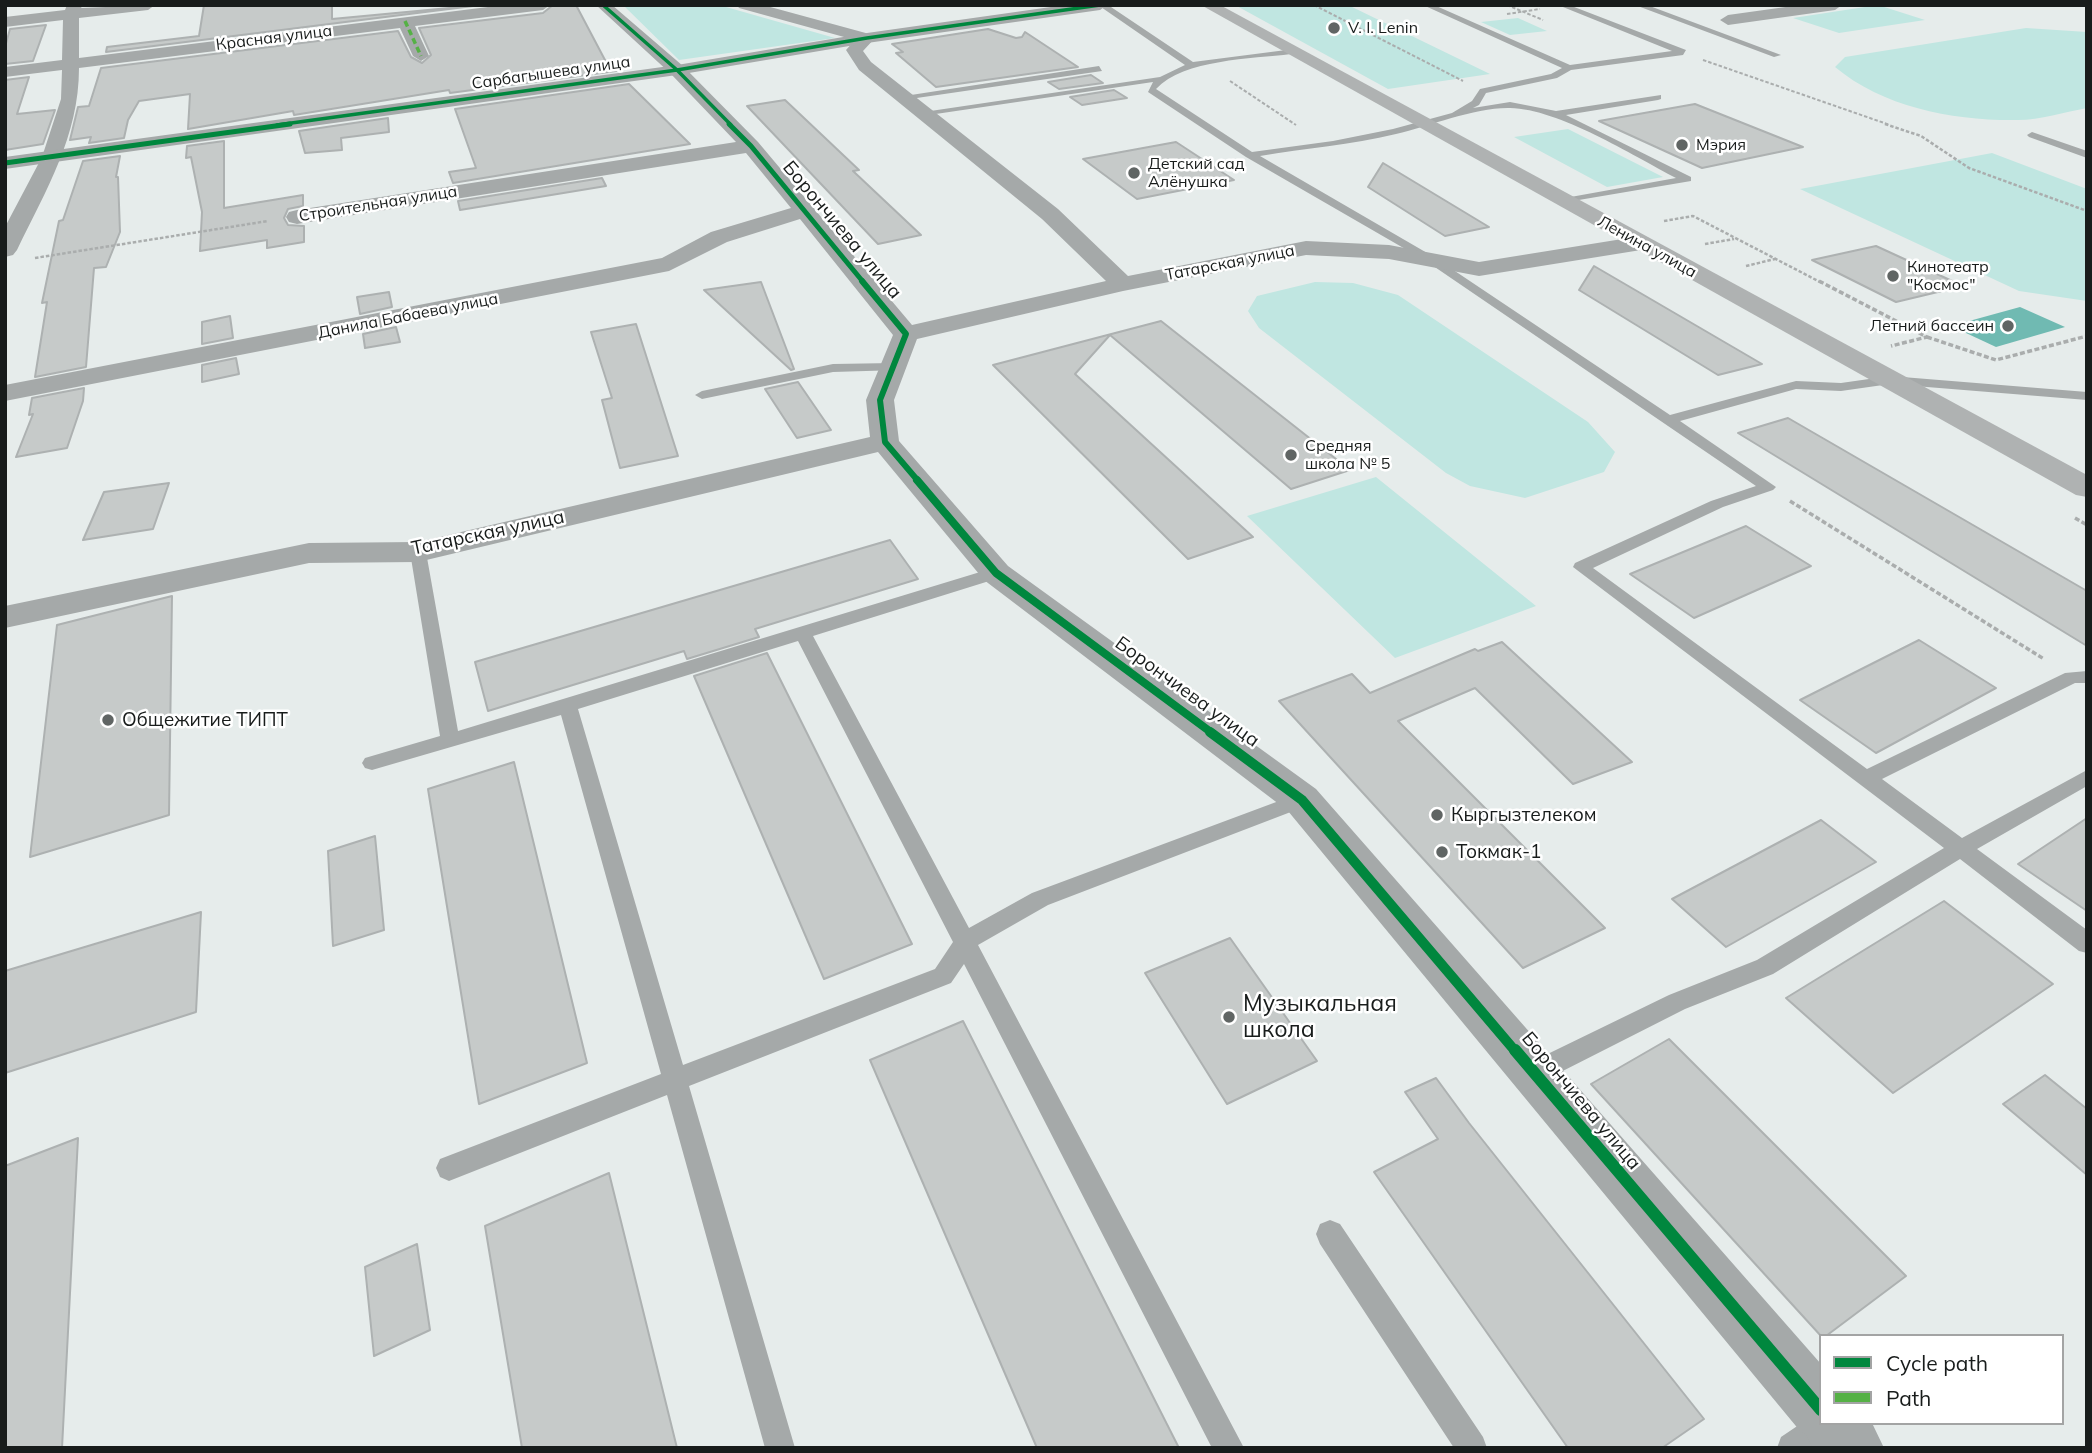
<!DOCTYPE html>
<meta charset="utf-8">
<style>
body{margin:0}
#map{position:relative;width:2092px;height:1453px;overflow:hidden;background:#e6eceb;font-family:Mulish,sans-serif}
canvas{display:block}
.frame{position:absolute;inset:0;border:7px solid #181c1b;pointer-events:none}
.legend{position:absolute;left:1819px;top:1334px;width:245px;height:91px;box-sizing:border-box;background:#fff;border:2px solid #a3a4a4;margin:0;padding:9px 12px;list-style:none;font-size:21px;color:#181c1b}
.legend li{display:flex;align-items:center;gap:14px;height:35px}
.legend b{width:35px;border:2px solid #a3a4a4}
</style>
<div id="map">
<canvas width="2092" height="1453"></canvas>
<div class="frame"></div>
<ul class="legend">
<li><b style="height:9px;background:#00873e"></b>Cycle path</li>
<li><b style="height:9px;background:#55b145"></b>Path</li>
</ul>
</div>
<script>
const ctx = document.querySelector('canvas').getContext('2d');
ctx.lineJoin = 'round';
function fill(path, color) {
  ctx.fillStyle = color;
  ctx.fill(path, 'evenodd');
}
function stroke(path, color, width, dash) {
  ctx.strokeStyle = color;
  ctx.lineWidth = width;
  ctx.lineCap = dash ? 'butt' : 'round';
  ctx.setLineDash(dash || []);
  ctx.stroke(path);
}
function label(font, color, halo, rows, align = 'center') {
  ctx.font = font + ' Mulish,sans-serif';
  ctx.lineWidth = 5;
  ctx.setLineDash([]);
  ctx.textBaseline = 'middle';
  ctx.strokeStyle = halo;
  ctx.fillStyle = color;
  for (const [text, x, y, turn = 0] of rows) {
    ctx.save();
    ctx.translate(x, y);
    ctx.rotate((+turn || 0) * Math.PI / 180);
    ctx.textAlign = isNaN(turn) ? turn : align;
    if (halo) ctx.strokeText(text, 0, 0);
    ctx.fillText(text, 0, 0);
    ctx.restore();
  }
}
fill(new Path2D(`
 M623 5H719L835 38 679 60Z
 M1235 5H1348L1490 74 1388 89Z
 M1878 5 1925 20 1839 33 1793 18Z
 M1518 18 1547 31 1510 35 1481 22Z
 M2026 28 2087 32V108C2065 112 2040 120 2018 120 1955 121 1884 108 1835 67L1845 57Z
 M1568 129 1663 177 1607 187 1514 137Z
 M1992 153 2087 189V301L2019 291 1800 189Z
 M1315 282 1353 283 1398 295 1588 422 1615 452 1604 472 1525 498 1470 486 1446 473 1259 328 1248 311 1257 296Z
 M1376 477 1536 606 1395 658 1247 516Z`), '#c0e6e1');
fill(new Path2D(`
 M2020 307 2065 327 1996 347 1951 326Z`), '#70bab2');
const building = new Path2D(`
 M204 5H332V19L481 5 106 52 107 47 199 36Z
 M553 5H576L605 60 616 71 450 93 449 90 294 115 293 111 188 129 190 94 139 101 128 120 124 138 89 143 91 137 70 140 78 107 89 106 101 68 398 31 411 57 422 63 431 55 419 28 543 13Z
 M46 25 33 61 5 64V47L10 29Z
 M988 29 1016 38 1022 37 1025 32 1078 67 936 87 896 53 903 52 892 44Z
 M1091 75 1103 83 1059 89 1048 82Z
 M29 77 17 114 55 110 43 144 5 150V80Z
 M629 84 690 144 453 183 449 172 476 168 455 109Z
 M1114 90 1127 98 1082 105 1070 97Z
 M785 100 859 170 853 171 921 235 878 244 747 106Z
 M1695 104 1803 147 1702 168 1599 121Z
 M388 118 389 132 341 138 342 150 305 153 299 131Z
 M224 141V208L303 195V206L288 209 284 218 288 225 304 226V242L267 248V240L200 251 202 212 191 157 186 158 187 146Z
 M1176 142 1234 180 1137 199 1083 159Z
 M120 156 116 177H118L120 232 106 267 94 268 86 367 35 377 47 302 42 303 59 221 63 220 83 161Z
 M1383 163 1489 227 1445 236 1368 187Z
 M602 178 606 186 460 210 458 201Z
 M1876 246 1963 286 1896 302 1812 260Z
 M1594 266 1762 364 1718 375 1579 290Z
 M761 282 794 369 791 370 704 290Z
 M389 292 392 307 360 314 357 297Z
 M230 316 233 338 202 344V322Z
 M1161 321 1350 470 1291 489 1110 335 1075 374 1253 537 1188 559 993 365Z
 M636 324 678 456 620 468 602 400 612 398 591 332Z
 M396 327 400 342 365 348 363 334Z
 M236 358 239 374 202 382V365Z
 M798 382 831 430 797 438 765 389Z
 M84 388 83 401 67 448 16 457 33 414 29 415 32 398Z
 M1788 418 2087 591V646L1738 433Z
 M169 483 153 529 83 540 104 492Z
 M1746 526 1811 566 1694 618 1630 574Z
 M890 540 918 579 755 629 759 637 687 659 684 651 488 711 475 662Z
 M172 596 169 815 30 857 57 625Z
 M1919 640 1996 688 1876 753 1800 700Z
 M1502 642 1632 762 1573 784 1475 688 1398 721 1605 928 1523 968 1279 701 1352 674 1370 693 1475 649 1478 651Z
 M767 653 912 944 824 979 694 676Z
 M514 762 587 1063 479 1104 428 789Z
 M2087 818V911L2018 864Z
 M1821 820 1876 862 1726 947 1672 899Z
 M375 836 384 930 333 946 328 851Z
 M1944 901 2053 984 1893 1093 1786 998Z
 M201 912 196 1012 5 1073V971Z
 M1230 938 1317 1061 1227 1104 1145 973Z
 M963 1021 1179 1448H1037L870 1060Z
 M1669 1039 1906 1276 1826 1336H1821L1591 1084Z
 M2045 1075 2087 1109V1175L2003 1104Z
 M1436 1078 1469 1123 1704 1419 1662 1448H1568L1374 1172 1438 1139 1405 1092Z
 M78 1138 62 1448H5V1166Z
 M609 1173 677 1448H522L485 1226Z
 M417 1244 430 1330 374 1356 365 1267Z`);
fill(building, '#c6cac9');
stroke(building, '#adb1b1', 2);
stroke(new Path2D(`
 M1314 5 1463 81
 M1507 5 1543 20
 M1507 14 1540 9
 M1703 60 1890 125
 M1230 81 1296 125`), '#aaadad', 2, [3.5, 2]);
stroke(new Path2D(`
 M1885 124 1921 136 1969 168 2087 211
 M1664 221 1693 216 1822 283
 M1705 244 1734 239
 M35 258 268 221
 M1746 266 1775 259`), '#aaadad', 2.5, [3.5, 2]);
stroke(new Path2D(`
 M1819 281 1927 337 1891 346
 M1927 337 1996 360 2087 336
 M1790 501 2044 659
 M2075 518 2087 525`), '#aaadad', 3.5, [5, 2.5]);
fill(new Path2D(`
 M1098 5H1108L1193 62 1294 49 1291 54C1252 59 1184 59 1156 89L1252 152 1333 141 1393 129 1452 113 1472 101 1480 89 1551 74 1562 68 1423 5H1434L1570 65 1672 51 1558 5H1569L1686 50 1683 55 1571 70 1557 78 1486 93 1479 105 1473 108 1510 102 1556 111 1661 95V99L1658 100 1566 115 1691 177V181L1561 203 1560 201 1565 198 1676 178C1632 155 1559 109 1510 108 1476 107 1430 126 1396 134 1351 145 1305 148 1260 156L1434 257 1670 415 1796 381 1841 383 1890 376 2087 392V400L1890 384 1841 391 1796 389 1680 421 1776 487 1773 490 1723 507 1593 568 1867 769 2065 673 2087 671V683H2075L1882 779 1962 838 2087 770V786L1977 849 2087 930V953L2079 951 1960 859 1773 974 1685 1009 1543 1081 1534 1084 1525 1081 1522 1073 1525 1065 1669 995 1757 960 1944 848 1573 567 1575 563 1711 501 1756 486 1426 261 1246 157 1148 92 1153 82 922 116 917 113 1160 77 1185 65Z
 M1635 5H1647L1781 55 1774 57Z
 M1099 66 1102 71 903 100 898 97Z
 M2032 132 2087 151V158L2029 137 2027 135Z
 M894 363 899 364V370L833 372 702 399 695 395 702 391 833 364Z
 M418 547 426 552 458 731 990 569H1002L1004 573 1002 577 813 636 969 928 1032 893 1295 795 1302 792 1309 795 1312 800 1309 805 1048 905 978 945 1244 1448H1212L964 964 951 983 689 1086 795 1448H765L667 1095 449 1181 440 1177 436 1168 440 1159 661 1074 561 715 372 770 365 768 362 763 365 758 440 736 410 552ZM798 641 953 942 935 969 683 1065 578 709Z
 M1330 1220 1340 1224 1483 1437 1487 1448H1454L1320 1244 1316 1234 1320 1224Z
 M1821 1410V1423H1840C1828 1453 1804 1448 1777 1448L1781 1437Z`), '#a5a9a9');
fill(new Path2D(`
 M67 5H83L81 8 155 5 148 10 79 18V58L504 5H550L543 10 415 26 429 56 421 61 413 56 400 28 79 68C79 136 46 190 17 250L13 255 5 257V227L42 157 61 99 62 70 5 77V67L62 60 63 20 5 27V17L65 10Z
 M596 5H612L683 66 758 142 912 325 1106 281 1042 219 859 70 846 50 855 40 739 8 737 5H763L873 35 875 38 863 51 871 62 1058 209 1128 276 1306 241 1389 245 1479 262 1641 236 1649 238 1652 243 1649 248 1641 250 1479 276 1389 259 1306 255 1123 291 917 339 894 400 899 441 1008 566 1316 789 1821 1364V1423H1872L1884 1448H1813L1806 1434 1800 1431 1288 811 984 580 878 452 418 562 309 563 5 628V606L309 543 418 542 870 437 866 400 893 335 800 219 727 242 669 271 5 401V385L662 258 711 232 791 208 746 153 297 224 289 222 286 217 289 212 297 210 736 142 671 74Z
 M1800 5H1842L1835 10 1728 25 1720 20 1728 15Z`), '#a5a9a9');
fill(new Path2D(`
 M1065 5H1107L1100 10 867 43 677 75 5 169V157L677 65 867 33Z`), '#a5a9a9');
fill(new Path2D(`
 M1201 5H1220L2087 475V497L2076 495Z`), '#afb2b2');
stroke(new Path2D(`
 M405 21 421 56`), '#55b145', 3.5, [6, 3.5]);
stroke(new Path2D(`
 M603 5 677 70 731 125
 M277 125 677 70 867 38 1100 5`), '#00873e', 3.5);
stroke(new Path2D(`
 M729 124 751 146 864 283
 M5 163 290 124`), '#00873e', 5);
stroke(new Path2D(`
 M862 281 906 334 880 400 885 442 919 482`), '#00873e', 6);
stroke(new Path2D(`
 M917 480 996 573 1212 733`), '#00873e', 8);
stroke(new Path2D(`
 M1210 732 1302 800 1516 1052`), '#00873e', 10);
stroke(new Path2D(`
 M1515 1050 1821 1410`), '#00873e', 12);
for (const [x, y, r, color] of [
 [1334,28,7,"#606564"],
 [1682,145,7,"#606564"],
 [1134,173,7,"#606564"],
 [1893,276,7,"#606564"],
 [2008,326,7,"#606564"],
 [1291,455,7,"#606564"],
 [108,720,7,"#606564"],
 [1437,815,7,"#606564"],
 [1442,852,7,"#606564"],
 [1229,1017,7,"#606564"]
]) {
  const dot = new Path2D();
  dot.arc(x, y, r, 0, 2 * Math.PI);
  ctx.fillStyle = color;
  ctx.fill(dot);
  stroke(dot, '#fff', 2.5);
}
label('16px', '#181c1b', '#fff', [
 ["V. I. Lenin",1348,28],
 ["Мэрия",1696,145],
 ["Детский сад",1148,164],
 ["Алёнушка",1148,182],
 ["Кинотеатр",1907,267],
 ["\"Космос\"",1907,285],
 ["Летний бассеин",1994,326,"right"],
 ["Средняя",1305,446],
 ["школа № 5",1305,464]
], 'left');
label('16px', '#181c1b', '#fff', [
 ["Красная улица",274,38,-7],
 ["Сарбагышева улица",551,73,-8],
 ["Строительная улица",378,204,-9],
 ["Ленина улица",1647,247,29],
 ["Татарская улица",1230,263,-11],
 ["Данила Бабаева улица",408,316,-11]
]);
label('19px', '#181c1b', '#fff', [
 ["Борончиева улица",842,230,50],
 ["Татарская улица",488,533,-12],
 ["Борончиева улица",1187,692,36],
 ["Борончиева улица",1581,1101,50]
]);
label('19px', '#181c1b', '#fff', [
 ["Общежитие ТИПТ",122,720],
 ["Кыргызтелеком",1451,815],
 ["Токмак-1",1456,852]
], 'left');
label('23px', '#181c1b', '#fff', [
 ["Музыкальная",1243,1004],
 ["школа",1243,1030]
], 'left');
</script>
